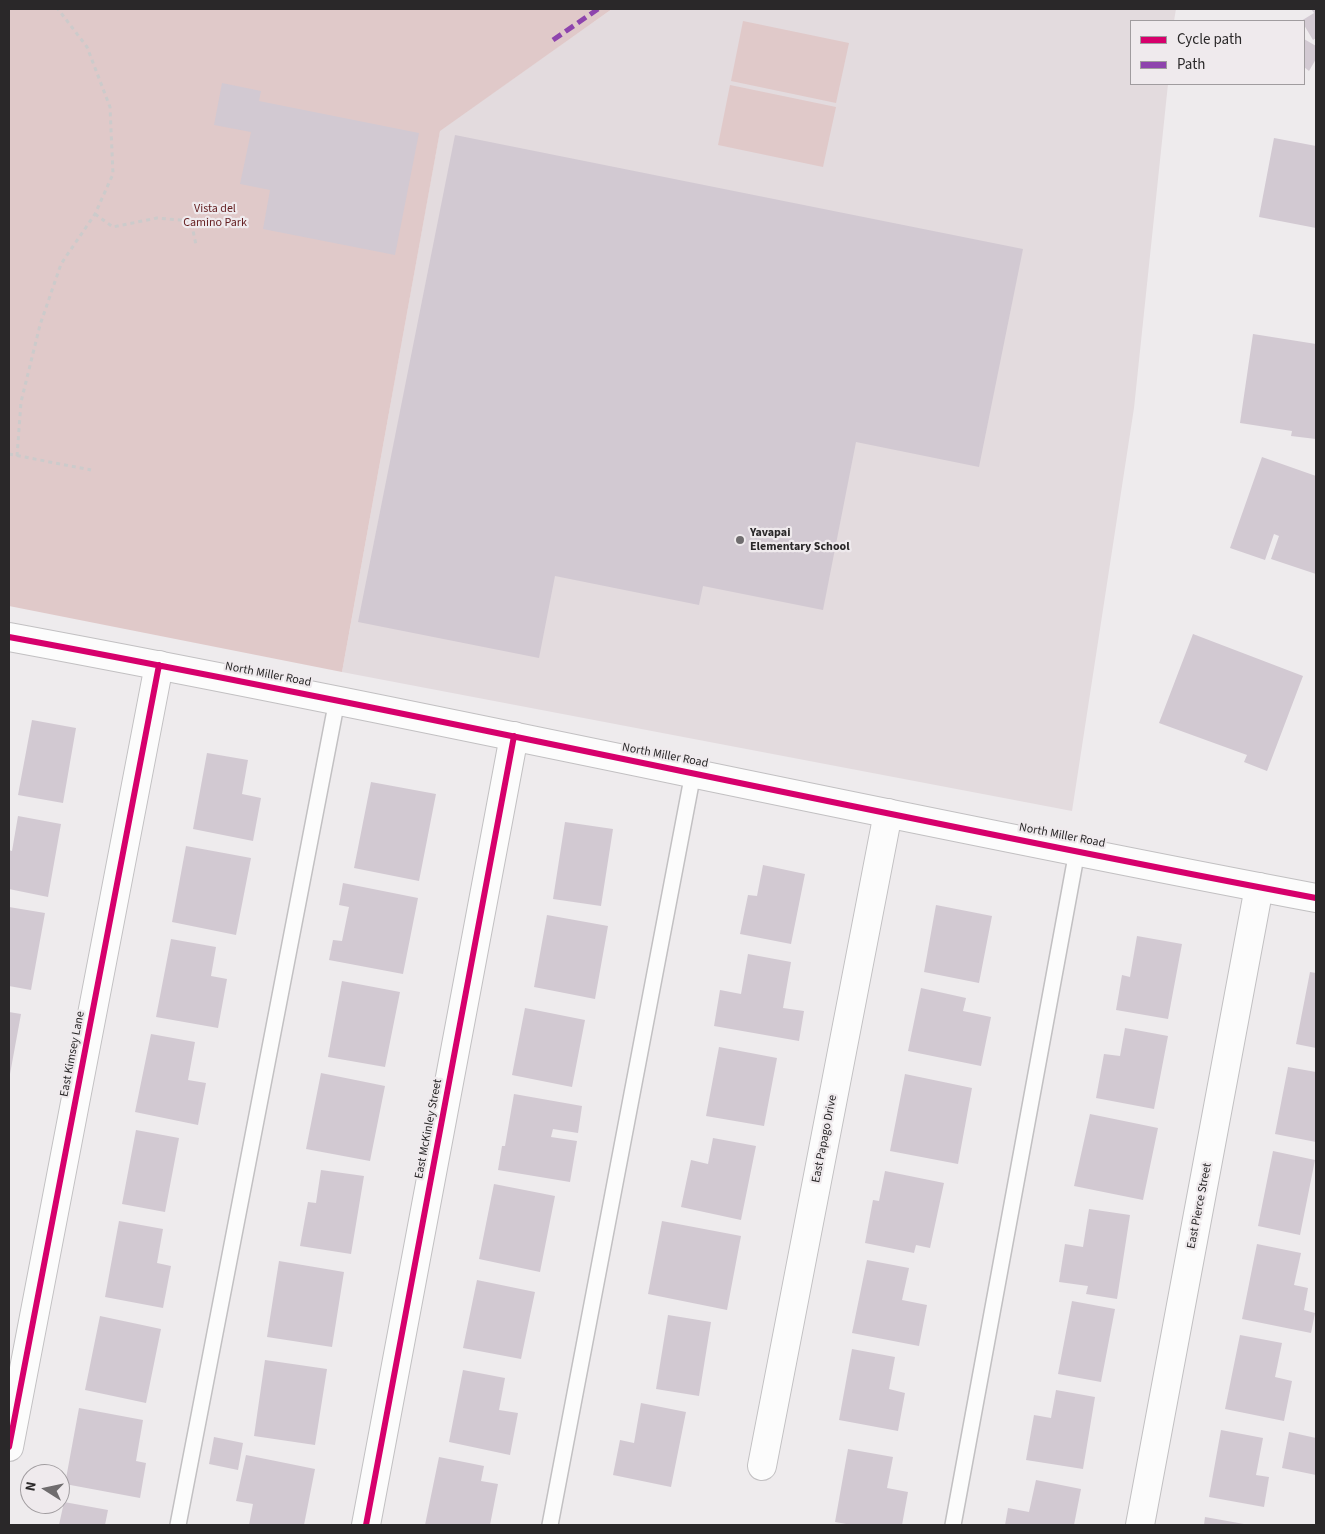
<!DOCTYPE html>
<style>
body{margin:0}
#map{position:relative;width:1325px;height:1534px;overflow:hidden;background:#eeebed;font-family:"Source Sans 3",sans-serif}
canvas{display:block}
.frame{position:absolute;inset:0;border:10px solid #2a2829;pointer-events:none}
.legend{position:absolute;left:1130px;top:20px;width:175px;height:65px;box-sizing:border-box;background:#efeaed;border:1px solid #a09c9f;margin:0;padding:6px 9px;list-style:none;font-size:15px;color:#2a2829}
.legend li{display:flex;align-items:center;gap:10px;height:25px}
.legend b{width:25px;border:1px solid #a09c9f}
.north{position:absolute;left:20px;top:1464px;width:50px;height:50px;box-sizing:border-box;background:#efeaed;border:1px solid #a09c9f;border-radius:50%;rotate:280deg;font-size:14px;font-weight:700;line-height:20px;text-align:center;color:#2a2829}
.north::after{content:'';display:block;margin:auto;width:18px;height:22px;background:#6f6c6e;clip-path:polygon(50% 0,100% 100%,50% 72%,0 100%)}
</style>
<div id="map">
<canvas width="1325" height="1534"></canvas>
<div class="frame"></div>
<ul class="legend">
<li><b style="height:6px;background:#d6006c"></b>Cycle path</li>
<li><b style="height:6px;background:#8e44ad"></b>Path</li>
</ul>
<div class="north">N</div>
</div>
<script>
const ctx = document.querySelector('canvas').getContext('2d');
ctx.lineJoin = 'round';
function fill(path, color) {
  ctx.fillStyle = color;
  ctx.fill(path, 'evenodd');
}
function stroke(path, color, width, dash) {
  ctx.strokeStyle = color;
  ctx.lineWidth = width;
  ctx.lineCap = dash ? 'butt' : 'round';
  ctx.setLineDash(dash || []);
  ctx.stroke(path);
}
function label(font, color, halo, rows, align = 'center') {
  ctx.font = font + ' "Source Sans 3",sans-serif';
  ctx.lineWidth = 4.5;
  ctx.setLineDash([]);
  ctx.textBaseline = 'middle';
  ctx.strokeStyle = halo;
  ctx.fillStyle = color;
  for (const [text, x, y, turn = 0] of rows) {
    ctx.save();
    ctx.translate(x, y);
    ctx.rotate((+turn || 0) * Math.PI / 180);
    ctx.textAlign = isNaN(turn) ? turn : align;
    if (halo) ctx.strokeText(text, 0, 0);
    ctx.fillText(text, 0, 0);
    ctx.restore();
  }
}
fill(new Path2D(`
 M612 9H1176L1174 21H1131V84H1168L1134 408 1072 811 342 672 440 130Z`), '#e3dbde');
fill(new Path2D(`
 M9 9H612L440 131 342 672 9 606Z
 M743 21 849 43 836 103 731 81Z
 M730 85 836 107 823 167 718 145Z`), '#e0c9c9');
fill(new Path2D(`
 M1311 9H1316V38L1313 40 1304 25V21H1301L1314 13Z
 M1304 39 1316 46V59L1309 71 1304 67Z
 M222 83 261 91 259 101 419 133 395 255 263 229 270 190 240 184 251 132 214 125Z
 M455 135 1023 249 979 467 856 442 823 610 703 586 699 605 555 576 539 658 358 622Z
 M1274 138 1316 146V228L1259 217Z
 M1253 334 1316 344V439L1291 436 1292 431 1240 423Z
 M1262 457 1316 476V574L1271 559 1279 536 1274 534 1265 560 1230 548Z
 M1193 634 1303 676 1267 771 1244 762 1247 755 1159 723Z
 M32 720 76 728 63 803 18 795Z
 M207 753 248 760 242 794 261 798 253 841 193 829Z
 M371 782 436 794 419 881 354 868Z
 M18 816 61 824 48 897 9 889V850L12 851Z
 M565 822 613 829 601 906 553 899Z
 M186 846 251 858 236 935 172 922Z
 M763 865 805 874 791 944 740 934 748 895 757 896Z
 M343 883 418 898 403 974 329 960 333 940 342 941 349 907 339 905Z
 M936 905 992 916 979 983 924 972Z
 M9 907 45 913 31 990 9 986Z
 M547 915 608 926 595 999 534 987Z
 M1137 936 1182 944 1168 1019 1116 1010 1122 975 1130 977Z
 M171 939 216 947 211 976 227 979 218 1028 156 1017Z
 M748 954 791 962 783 1008 804 1011 799 1041 714 1026 720 990 741 994Z
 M1310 972 1316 973V1048L1296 1044Z
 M342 981 400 992 385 1067 328 1057Z
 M921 988 966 998 963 1011 991 1017 981 1066 908 1051Z
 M525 1008 585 1020 572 1087 512 1075Z
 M9 1012 21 1014 10 1074H9Z
 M1125 1028 1168 1036 1154 1109 1096 1098 1104 1054 1120 1056Z
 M151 1034 195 1042 188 1080 206 1083 198 1125 135 1112Z
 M719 1047 777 1058 764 1126 706 1116Z
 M1288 1067 1316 1072V1142L1275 1134Z
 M321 1073 385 1086 370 1161 306 1149Z
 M905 1074 972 1088 958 1164 890 1151Z
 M514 1094 582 1106 578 1133 553 1129 551 1137 577 1141 570 1182 498 1170 502 1146H505Z
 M1090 1114 1158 1128 1143 1200 1074 1186Z
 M136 1130 179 1138 165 1212 122 1204Z
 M713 1138 756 1146 741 1220 681 1207 691 1160 708 1164Z
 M1273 1151 1315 1160 1300 1235 1258 1226Z
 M321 1170 364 1176 351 1254 300 1246 308 1202 316 1203Z
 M885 1171 944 1183 930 1248 916 1245 914 1253 865 1243 873 1200 879 1201Z
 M494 1184 555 1196 540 1272 479 1259Z
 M1089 1209 1130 1215 1117 1299 1086 1294 1088 1286 1059 1282 1065 1244 1083 1247Z
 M119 1221 163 1229 157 1263 171 1266 163 1308 105 1297Z
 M662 1221 741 1236 727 1310 648 1294Z
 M1257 1244 1301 1253 1294 1285 1308 1288 1304 1310 1315 1313 1311 1333 1242 1319Z
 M867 1260 909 1268 902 1300 927 1305 919 1346 852 1333Z
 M279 1261 344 1272 332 1347 267 1337Z
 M477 1280 535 1292 521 1359 463 1348Z
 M1072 1301 1115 1309 1101 1382 1058 1374Z
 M668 1315 711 1322 699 1396 656 1389Z
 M100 1316 161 1329 146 1403 85 1390Z
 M1240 1335 1282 1343 1275 1377 1292 1381 1284 1421 1225 1409Z
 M852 1349 895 1357 889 1389 905 1393 898 1431 839 1420Z
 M265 1360 327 1369 315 1445 254 1436Z
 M463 1370 505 1378 499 1410 518 1413 510 1455 449 1442Z
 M1056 1390 1095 1397 1083 1469 1026 1460 1034 1415 1051 1418Z
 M641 1403 686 1412 671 1487 613 1475 620 1440 634 1443Z
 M79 1408 143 1420 136 1461 146 1463 140 1498 65 1484Z
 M1221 1430 1263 1438 1256 1475 1269 1477 1264 1507 1209 1497Z
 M1289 1432 1316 1438V1475L1282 1468Z
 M214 1437 243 1443 238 1470 209 1464Z
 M848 1449 893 1457 887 1488 908 1492 902 1525H852L835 1522Z
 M246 1455 315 1469 304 1525H249L253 1504 236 1501Z
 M439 1457 484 1466 481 1481 498 1484 490 1525H425Z
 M1036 1480 1081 1489 1074 1525H1005L1008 1508 1029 1512Z
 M64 1502 108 1510 105 1525H59Z
 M1205 1517 1244 1524V1525H1204Z`), '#d2c9d2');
const service = new Path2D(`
 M178 1525 337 700
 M550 1525 693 773
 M953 1525 1077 851`);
const minor = new Path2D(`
 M9 1447 159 665
 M762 1466 888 813
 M366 1525 514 736
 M1140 1525 1259 887`);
const tertiary = new Path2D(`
 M9 637C446 718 879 816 1316 898`);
stroke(service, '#c2c0c2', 18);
stroke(minor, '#c2c0c2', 30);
stroke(tertiary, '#c2c0c2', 30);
stroke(new Path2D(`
 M95 214 113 227 157 218 191 221 196 245
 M9 454 91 470
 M17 456 21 402 40 325 61 264 95 214 113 174 110 107 87 47 58 9`), '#cccbcb', 3, [4, 4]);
stroke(service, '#fcfcfc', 15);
stroke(minor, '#fcfcfc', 28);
stroke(tertiary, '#fcfcfc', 28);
stroke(new Path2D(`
 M553 40 598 9`), '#8e44ad', 5, [10, 5]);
stroke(new Path2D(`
 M9 637C446 718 879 816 1316 898
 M9 1447 159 665
 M366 1525 514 736`), '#d6006c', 6);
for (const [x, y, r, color] of [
 [740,540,5,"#6f6c6e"]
]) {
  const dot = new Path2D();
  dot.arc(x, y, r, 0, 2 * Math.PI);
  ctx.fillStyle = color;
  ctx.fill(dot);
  stroke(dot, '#efeaed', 2);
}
label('12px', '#631d1f', '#efeaed', [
 ["Vista del",215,209],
 ["Camino Park",215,223]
]);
label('bold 12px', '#2a2829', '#efeaed', [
 ["Yavapai",750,533],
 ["Elementary School",750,547]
], 'left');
label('12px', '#2a2829', '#efeaed', [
 ["North Miller Road",268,675,11],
 ["North Miller Road",665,756,11],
 ["North Miller Road",1062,836,11],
 ["East Kimsey Lane",73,1054,-79],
 ["East McKinley Street",429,1129,-79],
 ["East Papago Drive",825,1139,-79],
 ["East Pierce Street",1200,1206,-79]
]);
</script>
